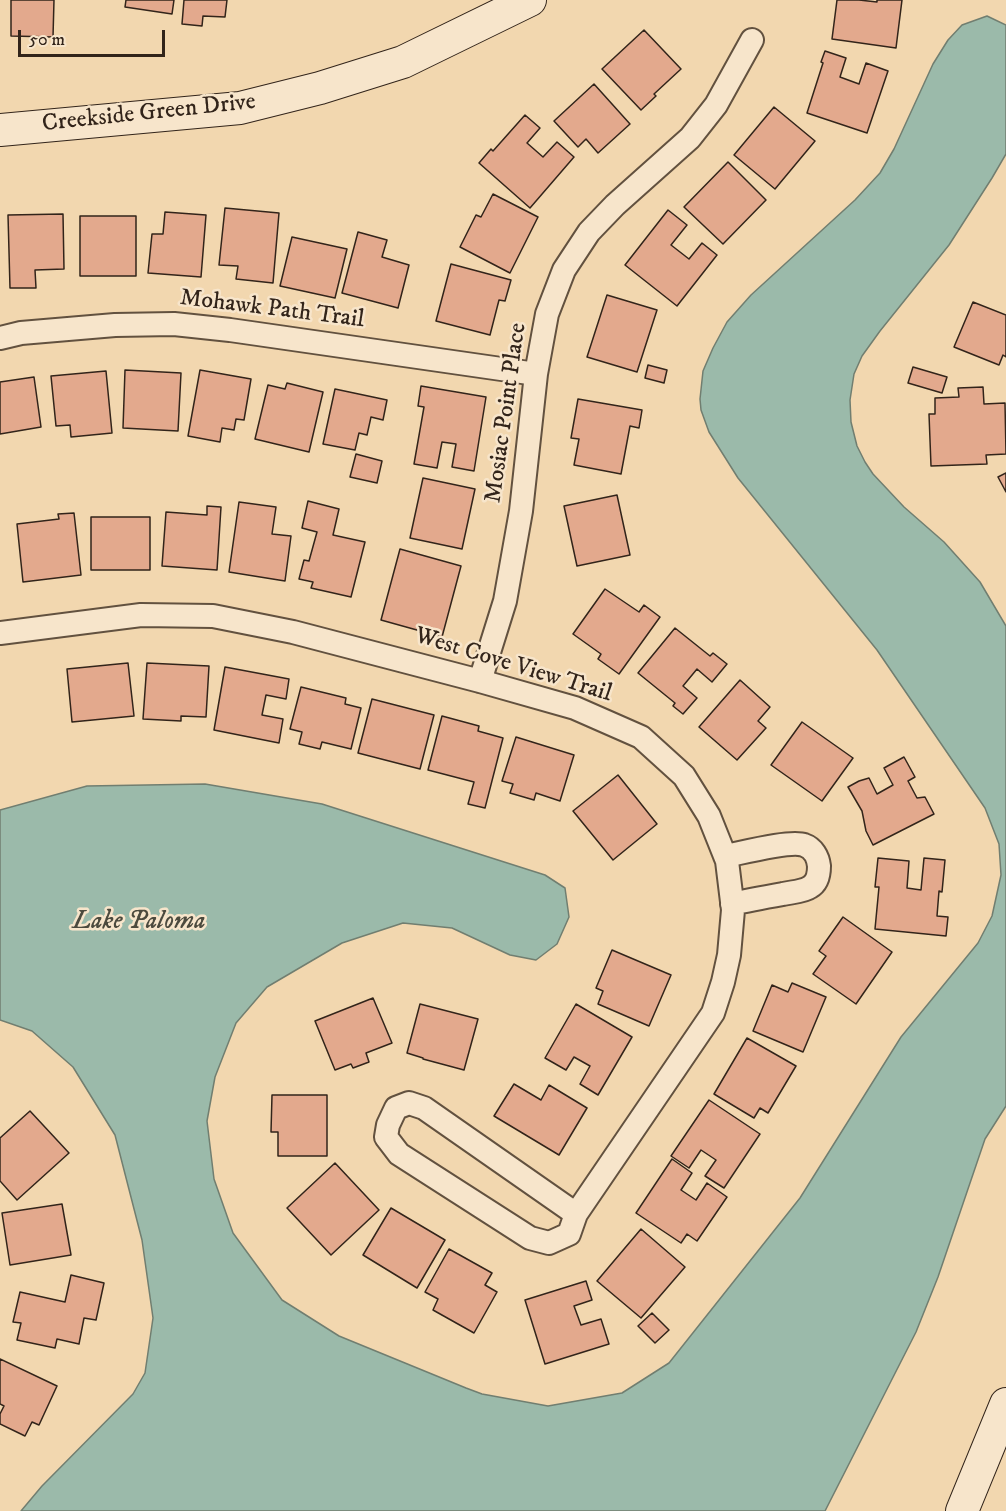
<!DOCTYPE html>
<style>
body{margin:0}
#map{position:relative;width:1006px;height:1511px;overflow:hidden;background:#f2d7af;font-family:"IM FELL DW Pica",serif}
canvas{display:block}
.scale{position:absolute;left:18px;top:30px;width:147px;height:27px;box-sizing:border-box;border:3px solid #32241a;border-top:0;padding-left:8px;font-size:18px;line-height:21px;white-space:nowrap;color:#32241a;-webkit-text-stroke:4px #f7e5cb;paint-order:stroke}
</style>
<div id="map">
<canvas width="1006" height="1511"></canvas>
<div class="scale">50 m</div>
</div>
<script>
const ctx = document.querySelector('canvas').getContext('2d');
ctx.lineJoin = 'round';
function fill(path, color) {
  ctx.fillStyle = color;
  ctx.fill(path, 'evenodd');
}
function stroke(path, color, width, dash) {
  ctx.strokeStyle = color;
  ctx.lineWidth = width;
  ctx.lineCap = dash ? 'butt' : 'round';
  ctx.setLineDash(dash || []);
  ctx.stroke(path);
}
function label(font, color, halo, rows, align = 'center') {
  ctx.font = font + ' "IM FELL DW Pica",serif';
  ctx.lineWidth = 5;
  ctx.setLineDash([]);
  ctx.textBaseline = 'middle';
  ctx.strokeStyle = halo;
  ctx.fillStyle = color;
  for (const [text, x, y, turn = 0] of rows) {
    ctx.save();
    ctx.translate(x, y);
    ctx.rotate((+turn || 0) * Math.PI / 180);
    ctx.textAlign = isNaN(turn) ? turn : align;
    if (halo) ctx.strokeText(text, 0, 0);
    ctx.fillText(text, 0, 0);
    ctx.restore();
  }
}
const water = new Path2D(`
 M987 16 1006 25V154L992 178 949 245 880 331 862 356 854 374 850 400 851 422 857 446 865 462 873 474 904 507 944 542 980 582 1006 626V1106L985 1139 938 1277 916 1332 825 1511H21L42 1486 133 1394 145 1373 153 1318 142 1240 115 1135 73 1067 32 1031 0 1020V810L87 786 205 784 322 804 545 875 565 888 569 917 557 944 536 960 510 955 452 928 403 923 342 943 267 987 236 1023 215 1077 207 1121 214 1179 233 1233 282 1300 339 1336 466 1388 482 1394 548 1406 622 1393 669 1363 800 1198 901 1037 978 943 992 916 1001 875 999 844 985 808 877 650 738 478 709 432 701 410 700 399 703 371 713 348 727 322 751 295 855 200 880 173 894 149 933 64 948 40 962 25Z`);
fill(water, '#9bbaaa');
stroke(water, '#717e70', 1.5);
const building = new Path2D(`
 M11 0H54L53 37 11 36Z
 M126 0H174L172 14 125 7Z
 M184 0H227L225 17 203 16 202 26 182 24Z
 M837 0H859L877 2V0H902L896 48 832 39Z
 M644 30 681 69 654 94 656 96 641 110 602 69Z
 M825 51 846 58 840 77 859 84 866 63 888 71 867 133 807 113 823 63 821 62Z
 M594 84 630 124 598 153 586 139 578 147 554 121Z
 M774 107 815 141 775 189 734 155Z
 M525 115 540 128 527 143 543 157 557 142 574 157 530 208 479 163 491 149 493 151Z
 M728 162 766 200 723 244 684 207Z
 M493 194 538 217 510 273 460 247 476 215 481 217Z
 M225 208 279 213 273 283 236 279 238 266 219 265Z
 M668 210 687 225 671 245 689 259 702 243 717 255 677 306 625 265Z
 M165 212 206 215 201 277 148 273 152 234H163Z
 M63 214 64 269 35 270 36 288H10L8 215Z
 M80 216H136V276H80Z
 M358 232 387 240 382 257 409 265 398 308 342 293Z
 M292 237 347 249 335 298 280 286Z
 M451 264 511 280 505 301 499 300 490 335 436 321Z
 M607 295 657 310 637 372 587 357Z
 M973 302 1006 315V357L1003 355 999 365 954 347Z
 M648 365 667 370 664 383 645 378Z
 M913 367 947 377 942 393 908 383Z
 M125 370 181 373 178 431 123 428Z
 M200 370 251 379 244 420 236 419 234 430 222 428 220 442 188 436Z
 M106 371 112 433 71 437 70 425 56 426 51 376Z
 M34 377 41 427 0 434V382Z
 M287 383 323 392 309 452 255 439 268 385 285 389Z
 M421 386 486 397 474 471 452 467 456 444 442 442 437 468 414 464 424 407 418 406Z
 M983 387 984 404 1005 403 1006 454 986 455 987 464 931 466 929 414H935V398L959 397 958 388Z
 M335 389 387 400 383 420 371 417 367 435 359 433 355 450 323 444Z
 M578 399 642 410 639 428 630 426 621 474 574 465 579 439 571 438Z
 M356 454 382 461 377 483 350 477Z
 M1006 473V492L998 477Z
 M423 478 475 489 462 549 410 538Z
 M617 495 630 555 577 566 564 506Z
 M308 501 339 509 333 535 365 542 351 597 311 588 313 582 299 579 304 560 309 561 317 532 302 528Z
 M239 502 276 507 272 534 291 536 285 581 229 572Z
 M207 506 221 507 217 570 162 566 166 512 207 515Z
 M74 513 81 575 23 582 17 524 59 519 58 514Z
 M91 517H150V570H91Z
 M400 549 461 566 442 637 381 620Z
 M605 589 639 612 644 605 660 617 619 674 598 659 601 654 573 634Z
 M675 628 710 656 713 653 727 664 712 682 697 669 683 686 697 698 683 714 673 706 675 703 638 673Z
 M128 663 134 716 72 722 67 669Z
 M147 663 209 666 206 717 181 716V721L143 719Z
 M225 667 289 679 286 699 266 695 262 715 283 719 279 743 214 730Z
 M740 680 770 707 758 721 766 728 737 760 699 727Z
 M301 687 346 698 345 704 361 708 351 749 322 742 320 749 299 744 302 732 290 729Z
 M372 699 434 715 420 769 358 753Z
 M442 716 479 726 478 731 503 738 485 808 468 804 474 782 428 770Z
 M802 722 853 758 822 801 771 765Z
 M516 737 574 755 560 801 536 793 534 800 510 793 513 784 502 781Z
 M904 757 915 777 908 781 917 798 925 797 934 814 873 845 866 831 862 811 848 787 859 781 869 778 877 794 893 785 884 768Z
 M618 775 657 824 613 860 573 811Z
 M878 858 909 861 907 888 921 890 924 858 945 860 942 892 939 891 937 916 948 917 946 936 875 929 879 887H875Z
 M843 917 892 952 856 1004 813 974 826 956 819 951Z
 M612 950 671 975 649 1026 598 1004 603 991 596 988Z
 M792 983 826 997 803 1052 753 1031 772 985 788 992Z
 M373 998 392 1043 366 1053 369 1062 353 1068 351 1064 335 1070 315 1021Z
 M420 1004 478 1019 464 1070 423 1059V1058L407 1053Z
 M576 1004 632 1037 598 1095 580 1084 590 1066 574 1057 566 1070 545 1058Z
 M747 1038 796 1066 768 1113 760 1108 754 1118 714 1094Z
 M514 1084 541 1100 549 1085 587 1108 559 1155 494 1116Z
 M272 1095H327V1156H278V1132H271Z
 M709 1100 760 1134 724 1188 705 1176 716 1160 701 1150 689 1168 671 1156Z
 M30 1111 69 1153 17 1200 0 1181V1138Z
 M672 1159 692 1173 681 1190 696 1200 707 1183 727 1197 697 1241 687 1234 681 1243 636 1213Z
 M335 1163 379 1210 331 1255 287 1208Z
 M62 1204 71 1255 10 1265 2 1213Z
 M391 1208 445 1240 417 1288 363 1255Z
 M641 1229 685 1267 641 1318 597 1281Z
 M449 1249 492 1273 485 1285 497 1292 474 1333 433 1310 438 1299 425 1292Z
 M71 1275 104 1283 96 1320 84 1318 79 1344 57 1339 55 1348 17 1340 21 1323 13 1322 20 1292 65 1302Z
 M586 1281 592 1300 574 1306 581 1325 601 1319 609 1344 545 1364 525 1300Z
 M652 1313 669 1330 655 1343 638 1326Z
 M0 1359 57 1386 39 1425 32 1422 25 1436 0 1424V1414L4 1406 0 1404Z`);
fill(building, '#e3a98d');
stroke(building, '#32241a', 1.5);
const street = new Path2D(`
 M0 338 21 333 115 325 174 324 230 330 536 374
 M0 633 141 615 213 616 293 632 480 681 575 708 641 737 684 776 709 816 727 861 733 910 729 955 723 982 713 1013 576 1214
 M480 681 505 601 521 511 536 374 547 314 564 270 589 232 615 205 690 138 716 105 752 40
 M725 856C741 853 791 840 804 845 813 848 818 857 819 866 819 874 817 883 810 887 803 892 791 892 783 894 766 897 749 900 732 904
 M409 1103 424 1108 576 1214 569 1234 549 1243 530 1238 399 1154 386 1137 388 1125 396 1108Z`);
const secondary = new Path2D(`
 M0 130 240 108 320 88 403 62 530 0
 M962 1511 1006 1404`);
stroke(street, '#62513f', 26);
stroke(secondary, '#32241a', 34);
stroke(street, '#f7e5cb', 22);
stroke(secondary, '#f7e5cb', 32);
label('24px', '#32241a', '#f7e5cb', [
 ["Creekside Green Drive",149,114,-6],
 ["Mohawk Path Trail",272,310,7],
 ["Mosiac Point Place",507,413,-82],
 ["West Cove View Trail",513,666,17]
]);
label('italic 26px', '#4c4a3e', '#f7e5cb', [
 ["Lake Paloma",139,923]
]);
</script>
